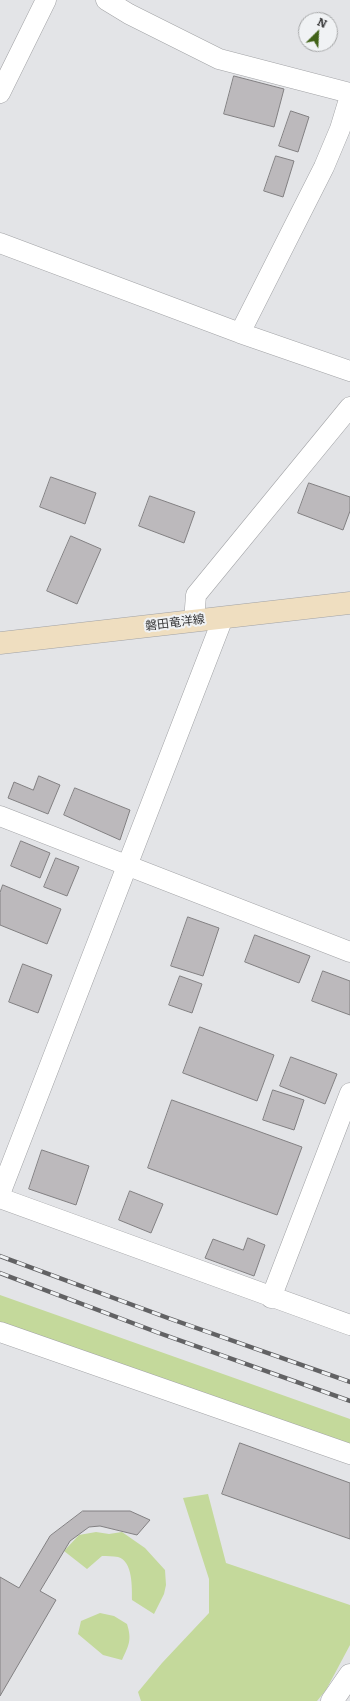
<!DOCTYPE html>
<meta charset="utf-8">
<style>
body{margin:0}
#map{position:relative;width:350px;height:1701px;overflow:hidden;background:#e3e4e7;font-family:Literata,serif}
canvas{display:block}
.north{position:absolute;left:298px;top:12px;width:40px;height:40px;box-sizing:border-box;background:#f0f2f4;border:1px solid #a6a7a8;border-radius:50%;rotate:24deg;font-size:11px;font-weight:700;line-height:16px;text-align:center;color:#363637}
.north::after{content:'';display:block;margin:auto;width:14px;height:18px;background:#416217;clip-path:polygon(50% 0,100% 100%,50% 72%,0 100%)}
</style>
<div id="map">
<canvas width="350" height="1701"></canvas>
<div class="north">N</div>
</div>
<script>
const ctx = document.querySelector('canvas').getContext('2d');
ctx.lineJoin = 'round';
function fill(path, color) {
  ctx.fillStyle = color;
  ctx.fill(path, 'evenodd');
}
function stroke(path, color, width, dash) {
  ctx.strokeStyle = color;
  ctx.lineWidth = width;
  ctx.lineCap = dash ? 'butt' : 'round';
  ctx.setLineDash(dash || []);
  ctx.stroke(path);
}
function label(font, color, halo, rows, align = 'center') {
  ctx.font = font + ' Literata,"Noto Sans JP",serif';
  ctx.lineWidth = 4;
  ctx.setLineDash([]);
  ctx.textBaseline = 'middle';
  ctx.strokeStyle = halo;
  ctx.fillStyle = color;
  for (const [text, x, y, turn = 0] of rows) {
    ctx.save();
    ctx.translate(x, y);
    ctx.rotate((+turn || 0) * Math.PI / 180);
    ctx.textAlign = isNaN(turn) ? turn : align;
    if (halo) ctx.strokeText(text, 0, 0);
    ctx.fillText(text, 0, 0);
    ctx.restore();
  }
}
fill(new Path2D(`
 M0 1295 350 1419V1454L0 1330Z
 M208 1494 226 1563 350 1605V1645L326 1690 317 1701H141L138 1692 162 1663 209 1613V1579L183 1498Z
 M96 1532 109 1534 122 1532 145 1548 165 1570 166 1585 164 1594 154 1614 132 1600C132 1588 133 1561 118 1557 113 1556 107 1556 102 1556L87 1569 64 1551 79 1535Z
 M100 1613 114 1616 127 1624C132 1640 129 1645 122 1660L103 1655 78 1634 81 1621Z`), '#c4d99b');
const building = new Path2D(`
 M234 76 284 89 274 127 224 114Z
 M291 111 309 117 298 152 279 146Z
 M276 156 294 161 283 197 264 191Z
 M51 477 96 493 85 524 40 507Z
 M309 483 350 497V511L343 530 298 513Z
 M150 496 195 512 184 543 139 526Z
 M71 536 101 549 77 604 47 591Z
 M39 776 60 785 48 814 8 798 14 782 33 790Z
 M75 788 130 810 120 840 64 815Z
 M21 841 50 853 40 878 11 866Z
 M56 858 79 867 67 896 44 887Z
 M3 885 61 909 47 944 0 925V893Z
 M188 917 219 928 203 976 171 966Z
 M255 935 310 956 299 983 245 962Z
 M23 964 52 975 38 1013 9 1002Z
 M323 971 350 981V1015L312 1001Z
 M180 976 202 984 192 1013 169 1005Z
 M200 1027 274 1055 257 1101 183 1073Z
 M291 1057 337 1074 325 1104 280 1086Z
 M273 1090 304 1100 294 1130 263 1120Z
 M172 1100 302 1147 277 1215 148 1168Z
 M42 1150 89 1166 76 1205 29 1189Z
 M130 1191 163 1204 151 1233 119 1220Z
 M248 1238 265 1245 254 1276 205 1258 213 1239 243 1250Z
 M240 1443 350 1483V1539L222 1494Z
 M83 1511H130L150 1520 137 1535 100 1526 89 1527 70 1541 40 1591 56 1600 0 1696V1577L19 1588 50 1536Z`);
fill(building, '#bcb9bc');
stroke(building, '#828082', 1);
const minor = new Path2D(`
 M106 0 129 14 219 59 350 93
 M0 93 46 0
 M0 243 240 333 350 371
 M240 333 324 167 340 129 350 96
 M194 621 196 595 350 407
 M0 816 350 952
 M0 1194 223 618
 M0 1198 350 1325
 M271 1298 350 1093
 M0 1332 350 1454`);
const tertiary = new Path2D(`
 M332 1701 350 1675`);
const secondary = new Path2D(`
 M0 643 350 603`);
stroke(minor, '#a1a2a5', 21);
stroke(tertiary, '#a1a2a5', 23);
stroke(secondary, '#a1a2a5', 23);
stroke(minor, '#fff', 20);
stroke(tertiary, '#fff', 22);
stroke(secondary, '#efdec0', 22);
const rail = new Path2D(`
 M0 1256 168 1318 350 1382
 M0 1273 159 1333 350 1401`);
stroke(rail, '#626264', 4.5);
stroke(rail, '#f0f2f4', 3, [9]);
label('12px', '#363637', '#f0f2f4', [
 ["磐田竜洋線",175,623,-7]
]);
</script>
